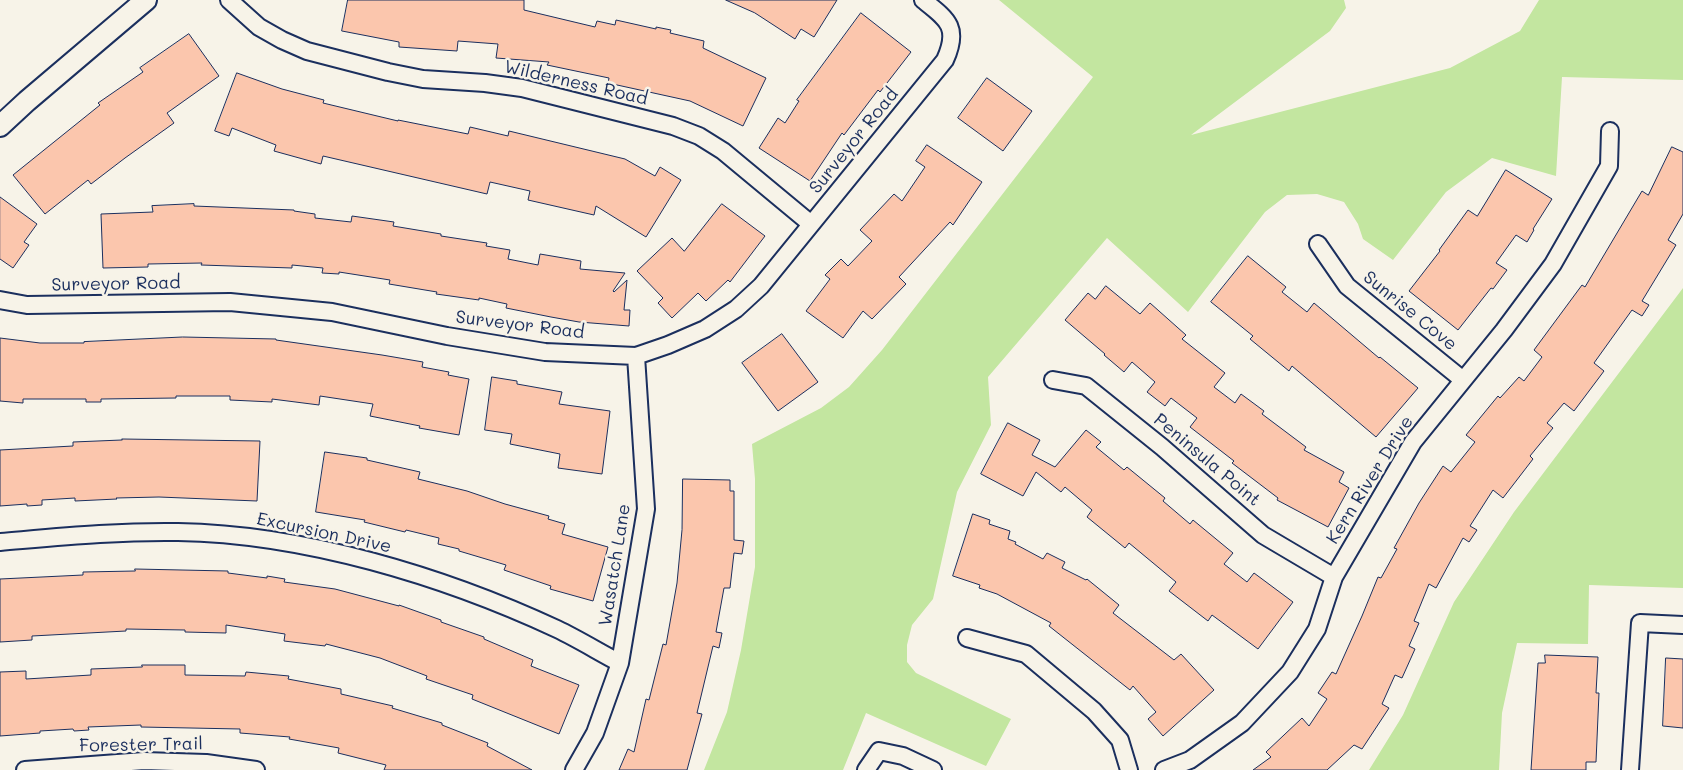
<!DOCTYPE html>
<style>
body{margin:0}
canvas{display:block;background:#f7f3e8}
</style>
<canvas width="1683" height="770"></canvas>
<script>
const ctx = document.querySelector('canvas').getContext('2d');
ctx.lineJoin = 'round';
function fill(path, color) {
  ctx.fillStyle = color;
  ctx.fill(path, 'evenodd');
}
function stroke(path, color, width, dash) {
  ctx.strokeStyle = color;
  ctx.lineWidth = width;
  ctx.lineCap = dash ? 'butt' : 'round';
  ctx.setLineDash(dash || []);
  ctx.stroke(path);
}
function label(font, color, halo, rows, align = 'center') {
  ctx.font = font + ' Mali,sans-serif';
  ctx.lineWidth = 5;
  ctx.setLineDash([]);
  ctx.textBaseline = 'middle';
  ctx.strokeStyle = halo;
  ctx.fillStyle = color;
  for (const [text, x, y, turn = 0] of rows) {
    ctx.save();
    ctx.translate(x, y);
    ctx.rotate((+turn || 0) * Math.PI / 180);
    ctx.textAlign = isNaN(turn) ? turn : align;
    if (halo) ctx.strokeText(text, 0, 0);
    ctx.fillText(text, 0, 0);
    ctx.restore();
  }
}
fill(new Path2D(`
 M999 0H1344L1346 8 1330 31 1191 135 1450 68 1520 31 1539 0H1683V80L1562 77 1556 176 1492 158 1446 192 1393 260 1363 239 1358 224 1344 202 1317 194 1287 195 1265 212 1188 312 1107 238 988 377 991 425 957 492 933 599 912 625 907 645V662L916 673 1011 719 986 766 866 713 843 770H704L727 712 741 650 755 567V479L752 444 821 408 849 387 882 350 1093 77Z
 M1683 288V588L1589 585 1588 644 1517 643 1502 713 1499 770H1369L1403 715 1454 602 1514 512Z`), '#c3e6a0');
const building = new Path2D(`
 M348 0H524V10L595 27 597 21 615 25 616 20 656 29V27L671 30 670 33 704 41 703 48 766 78 743 126 690 101 608 83 609 78 547 65 549 62 496 58 498 44 458 41 457 51 399 47V42L342 31Z
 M726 0H837L814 37 801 29 795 39 755 13Z
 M861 13 911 52 880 92 878 90 844 135 842 133 810 181 759 148 778 118 785 123 799 101 797 100Z
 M189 34 219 76 167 113 174 123 125 158 91 184 88 180 45 214 13 175 100 105 98 103 143 72 140 68Z
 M237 73 282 89 324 100 323 103 398 121V120L468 134 470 127 508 136 509 131 625 159 655 176 660 167 681 180 646 237 596 206 594 215 528 200 530 191 490 182 487 194 323 156 321 164 274 151 276 145 232 128 229 136 215 131Z
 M987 78 1032 111 1003 151 958 118Z
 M927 145 982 182 953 225 950 222 899 277 906 284 872 319 863 311 843 338 806 311 830 279 825 275 841 259 848 266 872 241 860 230 894 194 902 201 925 167 916 161Z
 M1672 147 1683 152V214L1668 240 1676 245 1642 301 1649 305 1642 316 1632 310 1594 363 1604 371 1574 411 1564 403 1547 423 1553 428 1530 456 1533 459 1503 498 1493 490 1470 526 1477 530 1469 542 1463 538 1436 588 1429 584 1414 621 1419 623 1409 646 1415 649 1402 678 1395 675 1382 704 1389 708 1362 749 1354 745 1327 770H1253L1271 757 1266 752 1302 718 1309 726 1327 699 1318 693 1332 672 1336 674 1362 616 1378 577 1381 578 1397 549 1394 548 1419 503 1443 466 1451 472 1475 442 1466 435 1498 396 1500 398 1519 377 1524 381 1542 357 1534 350 1582 285 1585 287 1642 191 1648 195Z
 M1506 170 1552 199 1533 229 1534 230 1527 242 1516 235 1496 263 1507 270 1493 289 1491 288 1458 330 1409 291 1440 251 1439 250 1468 210 1477 216Z
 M0 197 37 224 24 242 29 245 13 268 0 259Z
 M194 204V206L294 210V211L315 214V218L351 222 352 216 394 222 393 226 441 234V236L487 243 486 246 510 250 508 259 538 265 540 254 581 261 580 269 625 273 613 291 614 292 627 280 624 310H630L629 326 579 322 551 317 506 308 507 304 479 298V300L436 294 437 292 389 284 390 280 339 272V274L322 273 323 268 292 265V268L201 265 202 263 148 264V267L103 268 101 214 153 212 152 206Z
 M722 204 765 236 730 282 728 280 706 301 698 293 672 318 658 303 663 298 637 271 672 238 684 251Z
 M1248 256 1286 287 1282 292 1307 312 1314 303 1379 358 1380 357 1418 388 1376 437 1292 366 1289 371 1250 339 1253 336 1211 302Z
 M1106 286 1140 314 1150 303 1186 335 1182 339 1225 373 1214 387 1235 403 1241 394 1264 411 1262 414 1306 447 1304 450 1344 472 1339 482 1349 488 1328 527 1277 500 1278 498 1232 463 1234 461 1190 427 1197 418 1171 398 1165 406 1147 392 1155 382 1132 362 1124 372 1104 355 1105 354 1065 320 1088 293 1095 299Z
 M782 334 818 382 778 411 742 363Z
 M183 337 276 339V340L382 355 423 362 422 367 449 372 448 375 469 379 459 435 419 428 420 426 370 416 373 404 320 396 319 405 272 399V402L230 400V396H176V398L101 399V402H86V399H23V403L0 401V338L40 343H84V342Z
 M492 377 517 381V384L562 392 559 404 610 411 602 474 558 468 560 454 510 444 512 434 485 430Z
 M1008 423 1040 440 1032 455 1055 467 1086 430 1101 442 1096 447 1124 470 1127 467 1165 498 1163 501 1190 524 1193 520 1233 553 1224 564 1247 582 1254 573 1293 602 1258 649 1212 615 1208 621 1169 591 1176 582 1129 543 1125 548 1087 517 1092 510 1065 487 1061 492 1036 472 1023 496 981 474Z
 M122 439 260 441 257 501 159 497 116 498 117 499 75 501V498L42 500V505L27 506V504L0 506V450L73 446V442L122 440Z
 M325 452 367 458V460L420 472 418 479 467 491 505 504 549 516 548 519 565 524 562 534 608 547 593 601 550 589 551 586 504 570 506 565 459 551V549L438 544 439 538 406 530 405 532 364 522 365 520 316 512Z
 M683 479 730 480V491H734V540L744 541 742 554 734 553 730 588H724L716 632 722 633 719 648 713 646 697 713 702 714 687 770H619L628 749 634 752 646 699 649 700 663 644 666 645 677 583 682 530Z
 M973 514 990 520 989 524 1010 531 1008 539 1016 542 1015 544 1043 559 1047 553 1065 562 1062 568 1086 580 1087 579 1119 605 1113 613 1174 660 1181 654 1214 690 1163 736 1148 719 1156 712 1133 686 1130 690 1049 626 1051 623 997 594 979 588 980 585 953 576Z
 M135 569 228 571V573L267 578V576L285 579 284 582 335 589 399 606V605L441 620V622L484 637V639L533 660 531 666 579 685 559 734 472 699 473 695 426 679 427 676 380 658 326 644 325 646 284 641 285 634 226 625V633L185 632V630L126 629V631L32 636V640L0 642V579L83 575V572L135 571Z
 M1545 655 1598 657 1596 693H1599L1596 762H1586V770H1531L1538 663H1545Z
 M1666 658 1683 659V728L1663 726Z
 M142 665H185V675L245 676 246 672 289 676 288 679 341 689V694L393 706 392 708 442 723V725L488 743 487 746 532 770H384L386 765 338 753 339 748 289 739 290 737 240 733V729L141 727V725L88 727 89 730 74 731 73 729 40 731V733L0 736V672L26 671V679L91 675V669L142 667Z`);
fill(building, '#fbc6ad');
stroke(building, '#1b2f5e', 1);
const minor = new Path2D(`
 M229 0 259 27 282 40 307 51 388 72 423 79 485 83 522 88 673 126 699 136 723 151 811 224
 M1318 244 1347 286 1463 380
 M0 300 27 305 230 302 332 312 447 336 545 352 636 356 668 345 705 329 736 309 761 286 945 60C960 27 947 19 923 0
 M1053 380 1086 386 1162 447 1263 535 1334 577
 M0 542C59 537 118 531 178 532 304 534 443 576 557 629 578 639 599 652 620 663
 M967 638 1026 654 1094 711 1120 740 1129 770
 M25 770 144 761 206 763 256 770
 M574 770 595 733 620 663 646 509 636 356
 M866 770 879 751 903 756 933 770
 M1164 770 1190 760 1242 723 1290 672 1317 629 1334 577 1413 442 1504 330 1553 264 1609 166 1610 131
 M1630 770 1640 623 1683 625`);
const tertiary = new Path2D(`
 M0 126 27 101 146 0`);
stroke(minor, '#1b2f5e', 20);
stroke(tertiary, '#1b2f5e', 24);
stroke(minor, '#f7f3e8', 16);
stroke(tertiary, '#f7f3e8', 20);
label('18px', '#1b2f5e', '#f7f3e8', [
 ["Wilderness Road",576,83,13],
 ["Surveyor Road",854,141,-51],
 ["Surveyor Road",116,284,-1],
 ["Sunrise Cove",1410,311,39],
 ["Surveyor Road",520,325,7],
 ["Peninsula Point",1207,460,40],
 ["Kern River Drive",1370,480,-58],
 ["Excursion Drive",324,533,12],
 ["Wasatch Lane",615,565,-81],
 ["Forester Trail",141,745,-1]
]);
</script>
